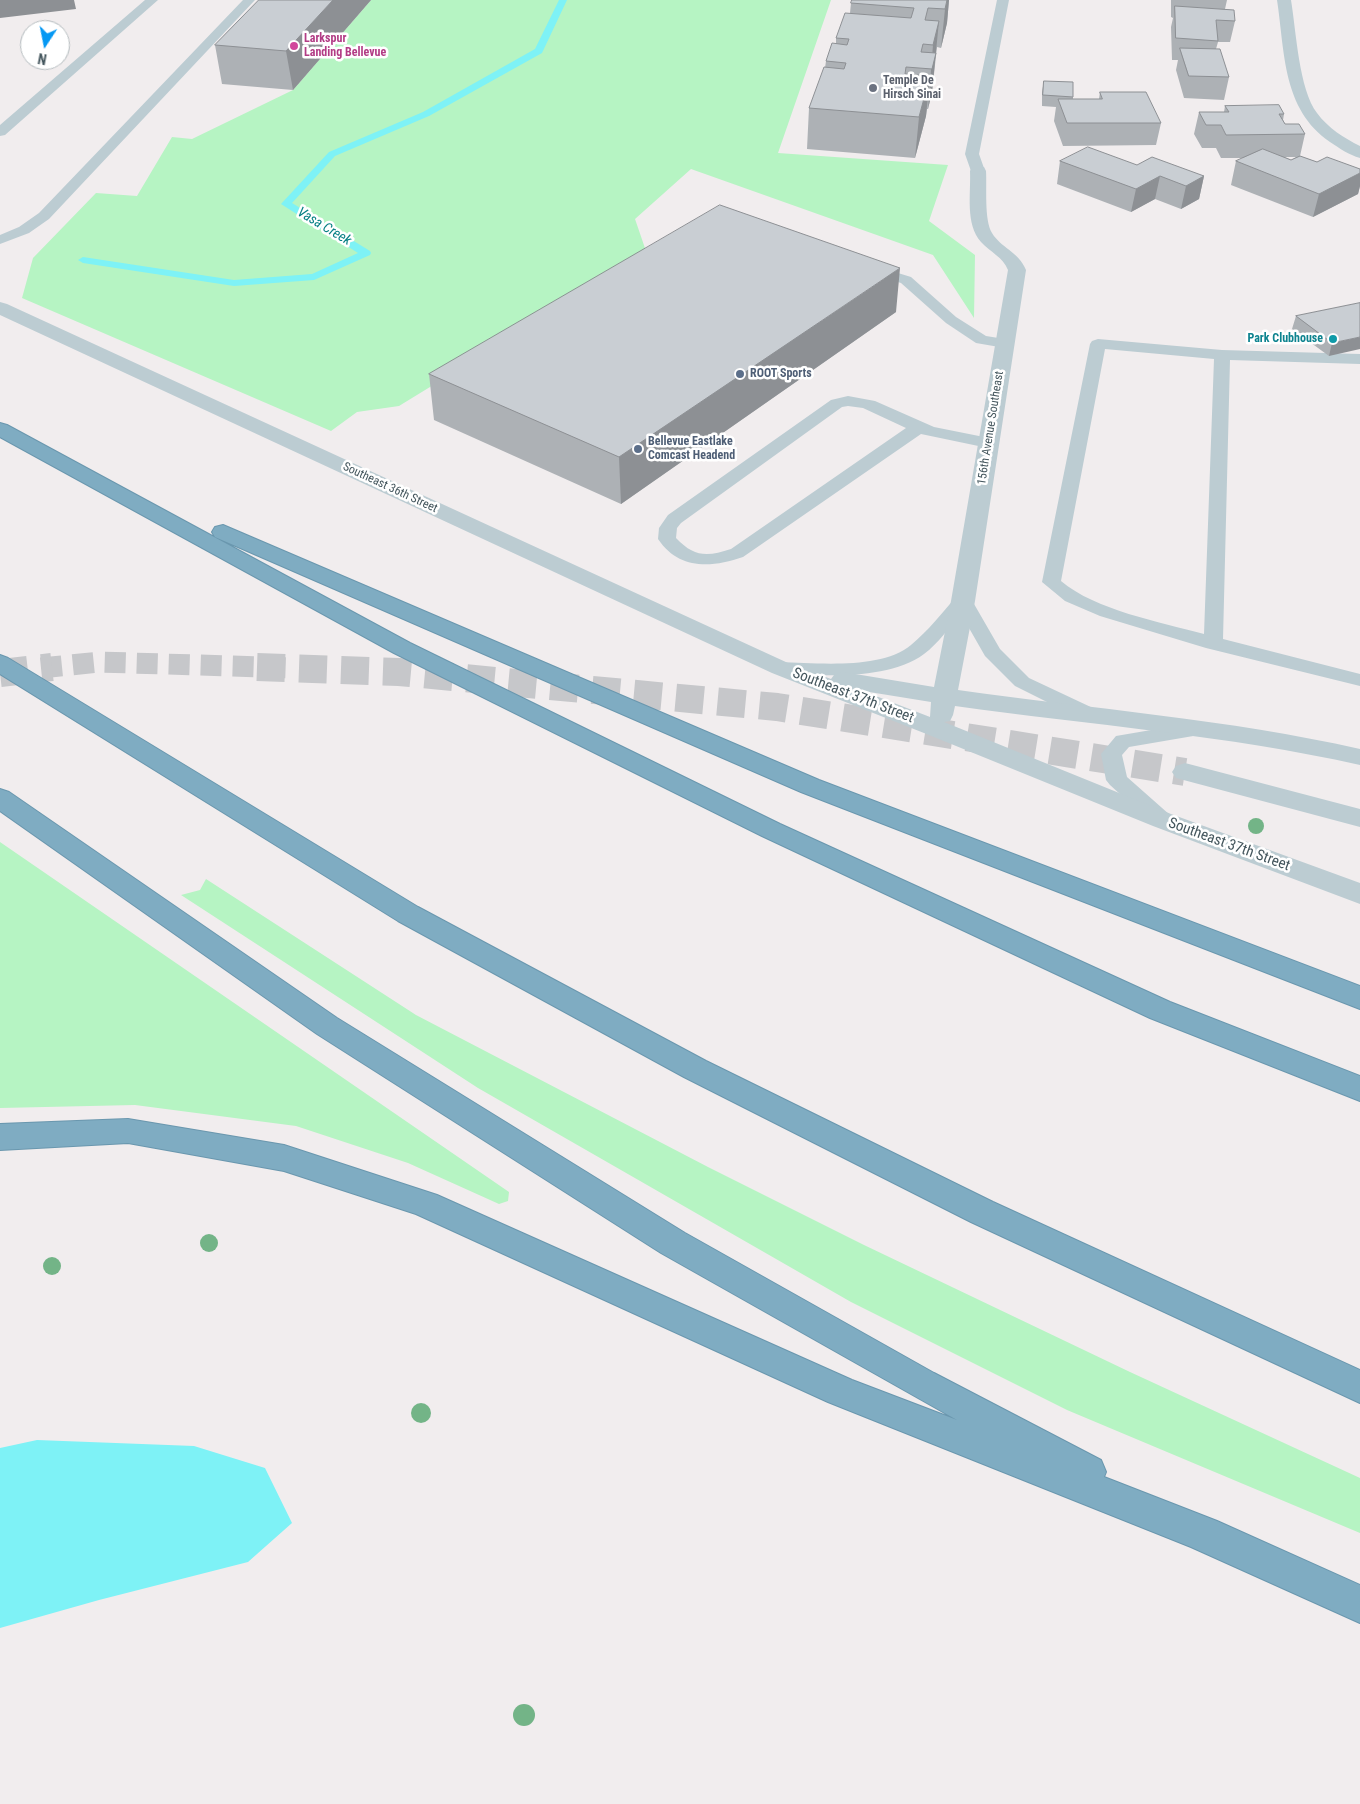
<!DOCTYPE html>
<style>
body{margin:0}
#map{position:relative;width:1360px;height:1804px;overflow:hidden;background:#f1edee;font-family:"Roboto Condensed",sans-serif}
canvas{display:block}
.north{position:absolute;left:20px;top:20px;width:50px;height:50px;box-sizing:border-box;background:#fff;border:1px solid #b4bbbe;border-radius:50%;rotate:191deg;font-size:14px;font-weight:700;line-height:20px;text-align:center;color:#44565d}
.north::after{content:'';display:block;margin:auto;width:18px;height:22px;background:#0598f3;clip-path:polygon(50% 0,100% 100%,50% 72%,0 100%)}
</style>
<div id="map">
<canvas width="1360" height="1804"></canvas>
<div class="north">N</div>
</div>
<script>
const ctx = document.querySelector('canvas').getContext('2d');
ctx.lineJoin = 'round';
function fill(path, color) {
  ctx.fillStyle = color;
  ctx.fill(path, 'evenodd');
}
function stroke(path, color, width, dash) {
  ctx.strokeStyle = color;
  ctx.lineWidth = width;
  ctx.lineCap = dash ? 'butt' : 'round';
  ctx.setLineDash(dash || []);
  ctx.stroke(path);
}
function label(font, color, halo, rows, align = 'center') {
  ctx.font = font + ' "Roboto Condensed",sans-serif';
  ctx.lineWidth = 5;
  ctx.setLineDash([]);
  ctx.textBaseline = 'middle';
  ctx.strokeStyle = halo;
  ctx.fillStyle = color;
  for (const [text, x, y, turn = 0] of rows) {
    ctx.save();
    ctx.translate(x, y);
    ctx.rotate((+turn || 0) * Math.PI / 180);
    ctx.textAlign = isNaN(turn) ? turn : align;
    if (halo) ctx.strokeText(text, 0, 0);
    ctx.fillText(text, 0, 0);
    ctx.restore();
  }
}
fill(new Path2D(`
 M371 0H831L778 153 948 165 929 221 975 255 974 318 933 255 691 169 635 219 647 254 399 406 357 412 331 431 22 298 33 258 96 193 137 196 172 137 192 139 293 90Z
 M0 842 509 1192 508 1201 499 1204 408 1163 296 1126 135 1105 0 1108Z
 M206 879 416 1015 708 1167 864 1245 1130 1372 1360 1478V1533L1067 1410 851 1302 478 1088 181 895 200 890Z`), '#b6f4c3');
fill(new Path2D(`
 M37 1440 194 1446 265 1468 292 1523 248 1562 99 1600 0 1628V1448Z`), '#7ef2f6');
fill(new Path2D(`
 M559 0H567L542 53 429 116 335 156 292 203 370 251 371 253 370 255 314 280 234 286 83 263 78 260 83 257 234 280 312 274 358 253 281 204 329 152 423 112 535 49Z`), '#7ef2f6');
stroke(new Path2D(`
 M41 668 100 662 294 668`), '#c6c7ca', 21, [21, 11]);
stroke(new Path2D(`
 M257 667 399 672 777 707 1185 772
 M0 673 52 667`), '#c6c7ca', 28, [28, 14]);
const motorway = new Path2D(`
 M0 423 7 425 410 643 780 824 1170 1002 1360 1076V1101L1150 1018 762 836 394 653 0 437Z
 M223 525 819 780 1360 986V1009L801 792 215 537 212 532 215 527Z
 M0 655 8 658 418 907 706 1061 993 1202 1360 1370V1403L971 1222 684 1077 398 921 0 674Z
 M0 789 9 792 337 1018 685 1233 934 1373 1101 1460 1106 1472 1104 1477 1217 1521 1360 1585V1623L1191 1547 828 1402 416 1214 284 1171 128 1143 0 1150V1124L128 1119 284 1145 437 1195 852 1380 957 1420 661 1253 317 1034 0 811Z`);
stroke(motorway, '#6a97ae', 2);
fill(new Path2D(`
 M145 0H158L5 135 0 136V125Z
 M243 0H255L49 219 29 233 0 244V235L19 227 39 213Z
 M997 0H1009L979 154 985 171 978 175 971 171 965 154Z
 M872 265 911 277 956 317 986 336 1011 340 1013 343 1011 346 1005 348 976 343 946 323 901 283 867 272 865 269 867 266Z
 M1098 339 1222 350 1360 354V364L1230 360 1223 639 1360 674V686L1206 648 1100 616 1065 601 1042 582 1090 344 1092 341ZM1105 349 1214 359 1204 634C1160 622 1095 610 1061 581Z
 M848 396 875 401 934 427 994 439 996 443 994 447 988 448 921 434 743 557C711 568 679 570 658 539L659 528 668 515 831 400ZM848 406 863 408 906 428 731 549C707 557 694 557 676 538L677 528 681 523 842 407Z
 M963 595 970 597 1000 649 1029 678 1095 709 1098 714 1095 719 1088 721 1081 719 1015 686 985 656 961 614C949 627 938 644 924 654 888 681 822 675 780 674L773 672 770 668 773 664 780 662C817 663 881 670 911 645 928 631 942 613 956 597Z
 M1198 722 1205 724 1208 729 1205 734 1129 747 1122 755 1127 777 1170 815 1173 820 1170 825 1162 827 1154 825 1110 785 1106 780 1101 754 1116 736Z`), '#bcccd2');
fill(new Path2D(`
 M1277 0H1291C1296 30 1299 90 1317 113 1328 128 1344 138 1360 146V158C1349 155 1339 148 1330 142 1282 109 1285 52 1277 0Z
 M978 166 984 167 986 171C987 186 984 220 992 233 1001 248 1018 251 1026 270L975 601 958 690C1092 709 1228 719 1360 749V765C1227 735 1090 725 955 706L953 715 950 721 944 722 1171 814 1360 883V904L1153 826 929 735 772 673 0 315V302L7 304 788 663 831 679 834 675 843 672 934 687 951 601 1008 270C1003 257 990 252 981 242 965 224 971 194 970 171L972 167ZM863 691 931 702 930 717Z`), '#bcccd2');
fill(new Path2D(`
 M1185 763 1360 809V827L1176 778 1172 772 1176 766Z`), '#bcccd2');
fill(motorway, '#7facc2');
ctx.fillStyle = '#73b487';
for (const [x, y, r] of [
 [1256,826,8],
 [209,1243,9],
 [52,1266,9],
 [421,1413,10],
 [524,1715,11]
]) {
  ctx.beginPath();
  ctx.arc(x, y, r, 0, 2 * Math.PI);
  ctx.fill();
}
fill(new Path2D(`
 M259 0H371L293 90 222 84 215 45Z
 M949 0 947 23 941 48 937 47 932 92 928 109H927L926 116 915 158 807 149 809 108 825 68 826 61 836 44V38L850 13 851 3Z
 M1171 0H1227L1225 9 1235 21 1230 42H1218L1216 49 1229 77 1224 100 1184 98 1176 70 1178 60H1172L1171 27 1173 18 1171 17Z
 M1044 81 1073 97V99H1099L1100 92 1161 123 1156 145 1063 146 1054 121 1056 107 1042 106V92Z
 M1225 106 1284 114 1283 120 1285 124 1305 134 1300 156 1317 162 1360 169V186L1358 194 1313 217 1231 185 1236 161 1244 158H1221L1216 148H1202L1194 134 1199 112H1224ZM1285 157H1296L1291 160Z
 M1060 161 1137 165 1204 176 1199 199 1181 209 1155 199 1131 212 1057 184Z
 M1360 303 1329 356 1292 329 1296 316Z
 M896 312 621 504 434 420 429 374Z`), '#adb1b5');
fill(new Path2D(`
 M0 0H74L76 9 0 18Z
 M333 0H371L293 90 286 51Z
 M947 0H949L947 23 941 48 945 9Z
 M939 21 932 92 928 109 933 45Z
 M930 76 926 116 915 158 919 117Z
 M1360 173V186L1358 194 1313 217 1319 194Z
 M1160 176 1155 199 1131 212 1136 189Z
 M1204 176 1199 199 1181 209 1186 186Z
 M900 268 896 312 621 504 619 457Z
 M1360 337V349L1329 356 1332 343Z`), '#8d9094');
const building = new Path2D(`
 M259 0H333L286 51 215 45Z
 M852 0H947L945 9 928 8 925 20 939 21 933 45 923 44 921 52 936 53 932 69 906 67 905 74 930 76 919 117 809 108 824 67 844 69 846 63 826 61 832 43 847 45 849 39 836 38 845 13 911 18 914 8 851 3Z
 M1175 6 1234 10 1235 21 1216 20 1218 41 1176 38Z
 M1180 48 1220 49 1229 77 1189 76Z
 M1044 81 1073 82V97L1043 95Z
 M1100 92H1146L1161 123H1067L1058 99H1102Z
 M1279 105 1284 114H1279L1285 124H1299L1305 134 1226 135 1221 125H1206L1199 112H1229L1225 106Z
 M1088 147 1137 165 1152 157 1204 176 1186 186 1160 176 1136 189 1060 161Z
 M1263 149 1291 160 1300 156 1317 162 1327 157 1360 169V173L1319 194 1236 161Z
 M720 205 900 268 619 457 429 374Z
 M1360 303V337L1332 343 1296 316Z`);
fill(building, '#c9ced3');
stroke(building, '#8d9094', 1);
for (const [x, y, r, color] of [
 [294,46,5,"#d1479c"],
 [873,88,5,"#6b7280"],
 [1333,339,5,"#0f9aa8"],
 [740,374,5,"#5c6f8a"],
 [638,449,5,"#5c6f8a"]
]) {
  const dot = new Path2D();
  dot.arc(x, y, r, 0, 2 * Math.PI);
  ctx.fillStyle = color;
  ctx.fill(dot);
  stroke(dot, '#fff', 2);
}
label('bold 12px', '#b23c85', '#fff', [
 ["Larkspur",304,39],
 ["Landing Bellevue",304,53]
], 'left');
label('bold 12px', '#5b616d', '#fff', [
 ["Temple De",883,81],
 ["Hirsch Sinai",883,95]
], 'left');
label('bold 12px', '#0d838f', '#fff', [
 ["Park Clubhouse",1323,339]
], 'right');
label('bold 12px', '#4e5e75', '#fff', [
 ["ROOT Sports",750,374],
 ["Bellevue Eastlake",648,442],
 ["Comcast Headend",648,456]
], 'left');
label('12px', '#44565d', '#fff', [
 ["156th Avenue Southeast",991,428,-81],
 ["Southeast 36th Street",390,488,25]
]);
label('italic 14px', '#057f83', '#fff', [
 ["Vasa Creek",324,227,31]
]);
label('15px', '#44565d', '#fff', [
 ["Southeast 37th Street",853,696,21],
 ["Southeast 37th Street",1229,845,20]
]);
</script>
